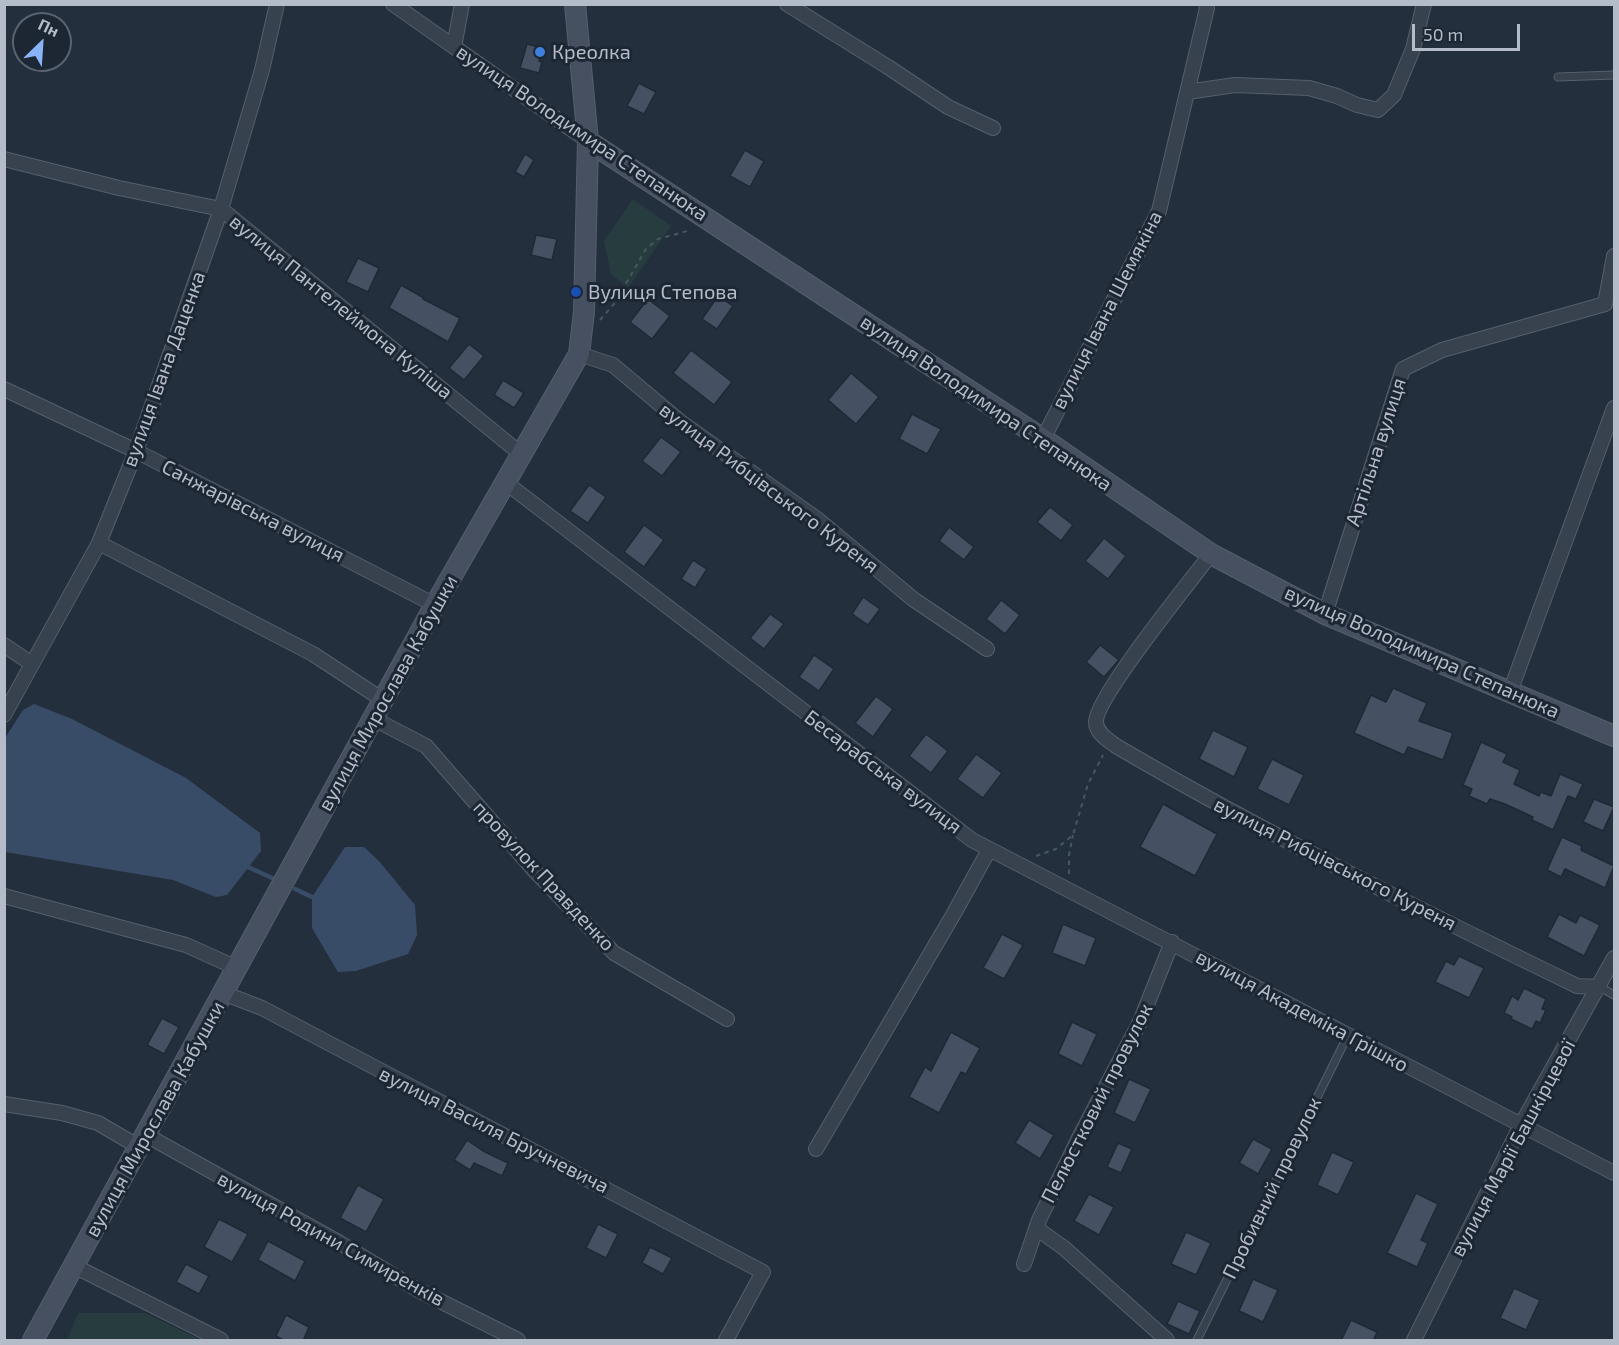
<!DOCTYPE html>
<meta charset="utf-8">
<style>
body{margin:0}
#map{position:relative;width:1619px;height:1345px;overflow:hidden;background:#242f3e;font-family:"Exo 2",sans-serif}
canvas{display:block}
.frame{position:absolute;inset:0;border:6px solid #b4bcc9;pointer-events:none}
.north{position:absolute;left:12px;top:12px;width:60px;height:60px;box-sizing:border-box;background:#1d2633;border:2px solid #59626f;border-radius:50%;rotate:25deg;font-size:16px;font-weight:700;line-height:24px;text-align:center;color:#b4bcc9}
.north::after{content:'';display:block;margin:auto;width:21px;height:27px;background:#8ab4f8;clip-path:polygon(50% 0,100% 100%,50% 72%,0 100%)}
.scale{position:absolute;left:1412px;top:24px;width:108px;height:27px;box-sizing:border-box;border:3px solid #b4bcc9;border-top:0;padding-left:8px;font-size:18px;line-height:21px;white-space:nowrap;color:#b4bcc9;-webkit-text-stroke:4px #1d2633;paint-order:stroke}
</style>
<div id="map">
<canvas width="1619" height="1345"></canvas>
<div class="frame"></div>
<div class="north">Пн</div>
<div class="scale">50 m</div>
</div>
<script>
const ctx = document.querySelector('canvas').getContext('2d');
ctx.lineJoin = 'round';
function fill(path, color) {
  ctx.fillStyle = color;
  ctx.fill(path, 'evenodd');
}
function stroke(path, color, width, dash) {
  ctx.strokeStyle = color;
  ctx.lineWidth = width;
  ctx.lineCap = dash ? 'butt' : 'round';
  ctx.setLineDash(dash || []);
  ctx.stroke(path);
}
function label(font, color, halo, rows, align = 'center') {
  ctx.font = font + ' "Exo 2",sans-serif';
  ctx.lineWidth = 6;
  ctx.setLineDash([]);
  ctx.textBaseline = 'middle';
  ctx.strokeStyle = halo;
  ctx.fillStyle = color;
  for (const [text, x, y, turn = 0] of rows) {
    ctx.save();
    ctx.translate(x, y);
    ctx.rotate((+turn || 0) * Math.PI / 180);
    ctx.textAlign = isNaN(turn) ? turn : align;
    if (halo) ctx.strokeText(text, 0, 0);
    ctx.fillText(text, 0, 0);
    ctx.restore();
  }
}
fill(new Path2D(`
 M633 199 671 226 628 288 611 274 604 241Z
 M78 1313H145L201 1340H67Z`), '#263c3f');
fill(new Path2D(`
 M34 704 72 719 186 778 260 833 261 851 227 895 216 897 173 880 5 852V738L23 710Z
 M345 847H364L379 861 415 905 417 935 408 954 356 971 338 972 312 928V897Z`), '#394c67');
stroke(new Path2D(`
 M248 867 272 878
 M295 889 312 897`), '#394c67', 4.5);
const building = new Path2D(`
 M527 44 542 48 539 61 542 62 539 73 520 68Z
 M639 83 656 92 644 114 627 106Z
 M745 150 764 161 750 187 730 176Z
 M525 154 534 160 524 177 515 172Z
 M536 235 557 239 552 260 531 255Z
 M358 258 379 268 368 292 346 282Z
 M401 285 424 298 423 299 460 318 448 342 389 308Z
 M718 296 733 306 717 329 702 319Z
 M648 299 670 316 652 339 630 322Z
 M469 344 484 356 464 380 449 368Z
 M691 350 732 382 714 405 673 373Z
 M851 373 879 397 856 424 828 400Z
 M503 380 524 393 514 408 494 395Z
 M912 414 941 429 927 454 899 439Z
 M661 437 681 452 662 476 642 461Z
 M589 485 606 497 588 523 570 511Z
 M1050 507 1073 525 1061 541 1037 522Z
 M644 525 664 540 644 567 624 552Z
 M949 527 974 547 964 560 939 541Z
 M1104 538 1126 556 1108 579 1085 561Z
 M693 560 707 569 695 588 681 579Z
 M863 597 880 609 868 625 852 614Z
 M1001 600 1020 615 1005 634 986 619Z
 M770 614 784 624 764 649 750 638Z
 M1100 645 1119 660 1104 677 1086 662Z
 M814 655 834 669 819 691 799 677Z
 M1393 688 1427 703 1419 721 1453 733 1443 760 1408 747 1404 755 1354 733 1371 695 1386 702Z
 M876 696 893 709 873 737 855 723Z
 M1213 730 1248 747 1234 777 1199 759Z
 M926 734 948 751 931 773 909 756Z
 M1481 742 1507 754 1503 762 1520 770 1514 784 1539 796 1541 792 1551 796 1560 774 1583 784 1576 799 1568 796 1553 830 1532 820 1533 817 1505 804 1490 799 1487 804 1469 796 1472 789 1463 785Z
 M976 754 1002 773 983 798 957 779Z
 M1272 759 1304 775 1289 805 1257 789Z
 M1594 799 1614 807 1603 831 1583 822Z
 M1163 804 1217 834 1195 876 1140 847Z
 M1562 837 1582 846 1581 850 1614 866 1605 888 1565 869 1561 877 1547 870Z
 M1559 914 1576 923 1580 915 1600 925 1584 956 1547 937Z
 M1063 924 1096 938 1085 966 1052 953Z
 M1002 934 1023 945 1004 979 983 968Z
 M1459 956 1484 968 1469 998 1435 982 1446 961 1454 965Z
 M1524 988 1546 999 1542 1009 1546 1010 1540 1023 1536 1021 1532 1029 1511 1019 1512 1017 1504 1013 1512 996 1518 1000Z
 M162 1018 179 1027 164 1054 147 1045Z
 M1072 1022 1097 1034 1082 1066 1058 1054Z
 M951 1032 980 1048 966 1074 961 1072 939 1113 909 1097 925 1067 931 1071Z
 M1129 1079 1151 1089 1135 1123 1114 1113Z
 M1029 1120 1054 1135 1040 1159 1015 1143Z
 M1253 1139 1272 1149 1258 1174 1239 1163Z
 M467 1140 483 1151 508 1163 502 1176 474 1163 470 1170 454 1160Z
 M1118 1143 1132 1149 1121 1173 1107 1167Z
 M1332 1152 1354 1162 1338 1195 1317 1185Z
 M358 1185 384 1199 366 1232 340 1218Z
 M1416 1193 1438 1204 1421 1240 1428 1243 1417 1267 1387 1253Z
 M1089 1194 1114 1207 1099 1235 1074 1221Z
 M219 1219 248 1234 232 1262 204 1247Z
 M598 1224 618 1234 606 1258 586 1248Z
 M1186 1232 1211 1243 1196 1275 1171 1264Z
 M268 1241 305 1261 295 1281 258 1260Z
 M650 1247 672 1258 663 1274 642 1263Z
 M186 1264 209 1276 199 1294 176 1282Z
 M1253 1279 1278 1290 1263 1322 1239 1311Z
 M1514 1288 1540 1300 1526 1330 1500 1318Z
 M1178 1301 1200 1311 1189 1334 1167 1324Z
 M286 1315 309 1327 303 1341H285L276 1336Z
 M1351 1320 1377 1332 1373 1341H1341Z`);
fill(building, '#455162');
stroke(building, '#1f2835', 1.5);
const lane = new Path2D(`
 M1558 77 1614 75
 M1600 987 1614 995
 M1197 1340 1348 1035`);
const street = new Path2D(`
 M393 4 588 141
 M787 4 888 67 948 107 993 128
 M454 47 462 4
 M1187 92 1235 85 1309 88 1337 96 1357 105 1378 110 1394 95 1413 49 1424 4
 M4 159 119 188 221 209 521 454
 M579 354 613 365 682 423 817 519 913 599 987 649
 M4 389 136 451 435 605
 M1043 439 1159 211 1207 8 1206 4
 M505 482 972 840 1614 1173
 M99 543 313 654 383 700
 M1211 554C1192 579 1095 698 1096 722 1096 733 1108 740 1116 746 1266 834 1421 910 1577 986L1600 987
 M1325 614 1403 369 1442 350 1605 304 1614 256
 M4 645 32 664
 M1510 692 1614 408
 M4 715 99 543 136 451 221 209 262 70 277 4
 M374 719 426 746 534 870 614 953 727 1019
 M4 896 186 945 237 968
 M223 993 262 1008 763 1272 726 1340
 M4 1104 62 1113 98 1123 139 1147
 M146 1135 340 1243 418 1290 518 1340
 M816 1149 953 915 989 850
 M1036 1228 1064 1248 1167 1340
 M1024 1264 1039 1220 1079 1138 1140 1022 1172 942
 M74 1266 221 1340
 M1414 1340 1521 1125 1614 958`);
const secondary = new Path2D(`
 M588 141 1043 439 1211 554 1325 614 1614 736
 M33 1340 435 605 579 354 584 312 588 141 575 4`);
stroke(lane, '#565f6c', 9);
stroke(street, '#565f6c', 16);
stroke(secondary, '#565f6c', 22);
stroke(new Path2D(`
 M600 320 614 304 646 249 658 239 691 230
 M1036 856 1056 849 1073 835 1088 784 1103 755
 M1069 874V855L1073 835`), '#44595c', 2, [4.5, 4.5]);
stroke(lane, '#38414e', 7);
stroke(street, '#38414e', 14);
stroke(secondary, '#465061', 20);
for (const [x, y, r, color] of [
 [540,52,6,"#3f7fe0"],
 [576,292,6,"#1a4fb4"]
]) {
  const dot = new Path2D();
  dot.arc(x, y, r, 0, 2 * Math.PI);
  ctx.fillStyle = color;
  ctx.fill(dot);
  stroke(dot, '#1d2633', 2);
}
label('20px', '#b4bcc9', '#1d2633', [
 ["Креолка",552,52],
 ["Вулиця Степова",588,292]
], 'left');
label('20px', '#b4bcc9', '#1d2633', [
 ["вулиця Володимира Степанюка",582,133,34],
 ["вулиця Пантелеймона Куліша",341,307,39],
 ["вулиця Івана Шемякіна",1107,310,-63],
 ["вулиця Івана Даценка",164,369,-70],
 ["вулиця Володимира Степанюка",986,403,34],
 ["Артільна вулиця",1376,452,-72],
 ["вулиця Рибцівського Куреня",769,488,37],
 ["Санжарівська вулиця",253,511,27],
 ["вулиця Володимира Степанюка",1422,652,24],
 ["вулиця Мирослава Кабушки",388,693,-61],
 ["Бесарабська вулиця",883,772,37],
 ["вулиця Рибцівського Куреня",1335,864,27],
 ["провулок Правденко",544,876,47],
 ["вулиця Академіка Грішко",1302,1011,28],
 ["Пелюстковий провулок",1097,1103,-63],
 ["вулиця Мирослава Кабушки",155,1119,-61],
 ["вулиця Василя Бручневича",494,1130,27],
 ["вулиця Марії Башкірцевої",1513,1148,-62],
 ["Пробивний провулок",1272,1188,-64],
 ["вулиця Родини Симиренків",331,1239,29]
]);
</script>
